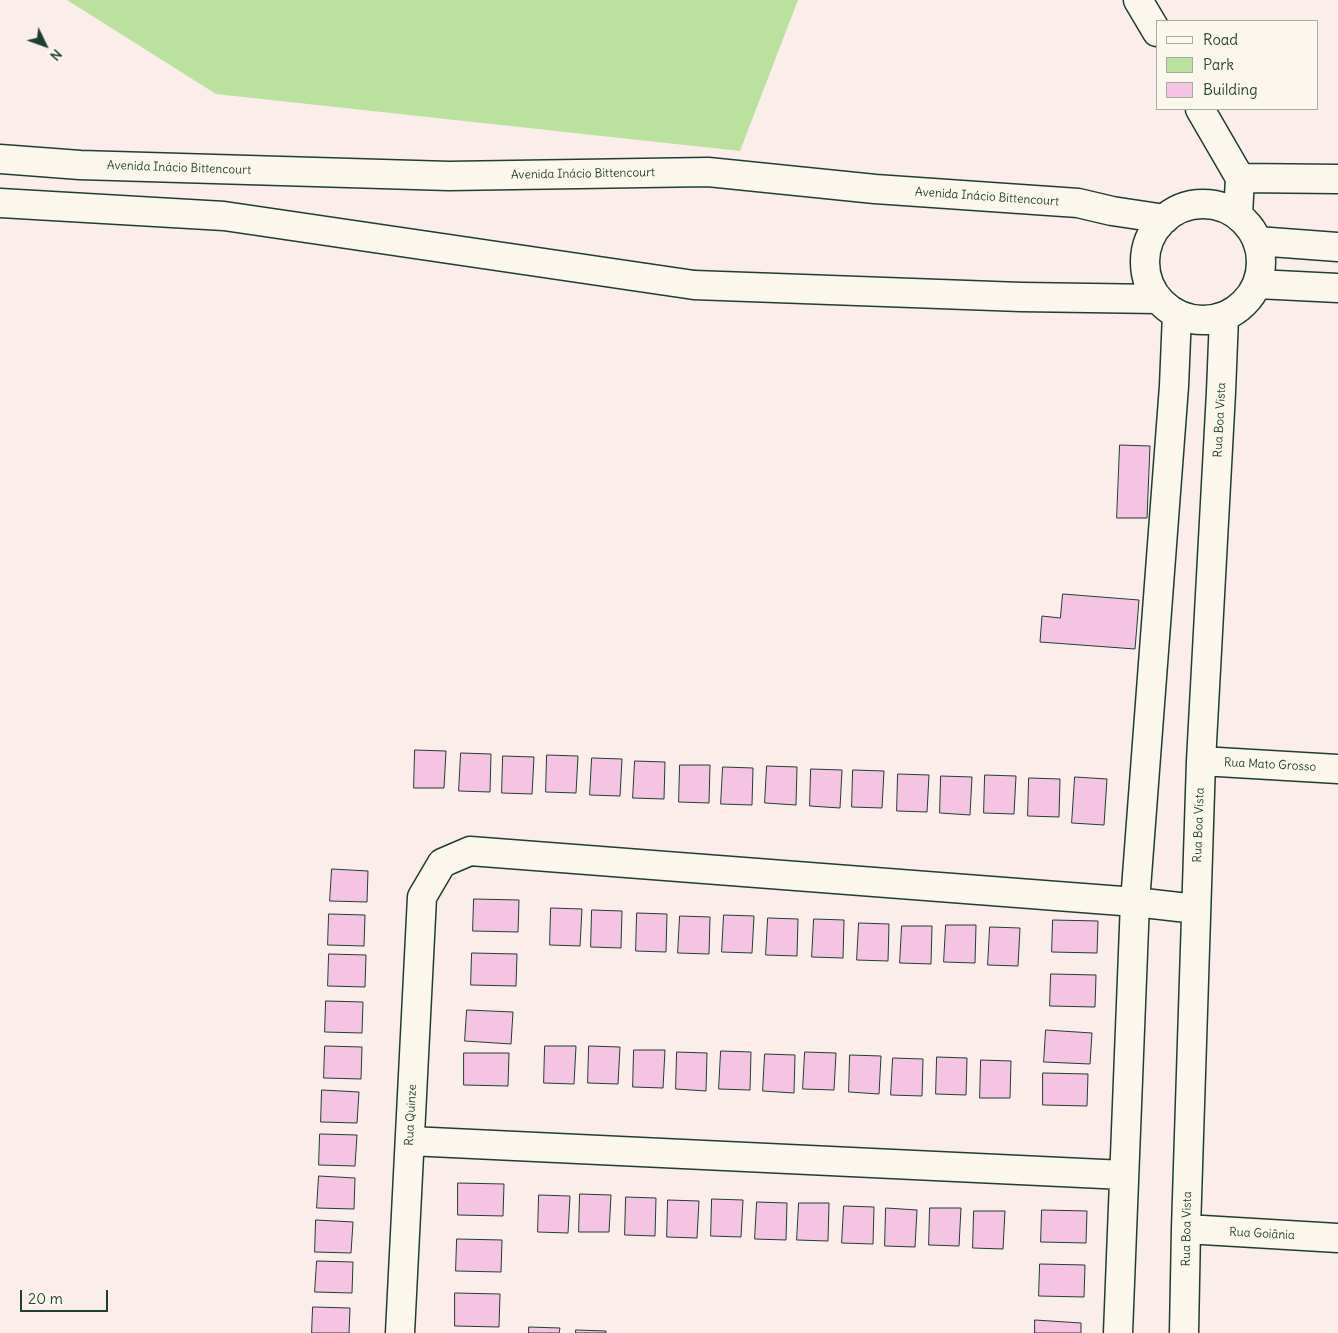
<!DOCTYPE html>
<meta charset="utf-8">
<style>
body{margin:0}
#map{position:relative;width:1338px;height:1333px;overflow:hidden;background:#faedea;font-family:Delius,sans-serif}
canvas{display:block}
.legend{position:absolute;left:1156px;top:20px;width:162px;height:90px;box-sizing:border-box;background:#fbf7ec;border:1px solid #a3ada2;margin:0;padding:6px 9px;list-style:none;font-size:15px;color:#1f3d34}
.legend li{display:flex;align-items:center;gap:10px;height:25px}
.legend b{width:25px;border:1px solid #a3ada2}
.north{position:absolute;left:20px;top:20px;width:50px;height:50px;-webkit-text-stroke:4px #fbf7ec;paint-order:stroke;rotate:132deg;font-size:14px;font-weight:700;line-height:20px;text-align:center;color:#1f3d34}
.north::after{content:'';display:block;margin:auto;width:18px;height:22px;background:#1f3d34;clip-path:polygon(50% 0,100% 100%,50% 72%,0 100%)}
.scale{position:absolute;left:20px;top:1290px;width:88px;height:22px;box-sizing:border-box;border:2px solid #1f3d34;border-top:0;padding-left:6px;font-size:15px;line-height:18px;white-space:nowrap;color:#1f3d34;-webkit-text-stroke:4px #fbf7ec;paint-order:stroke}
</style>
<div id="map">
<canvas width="1338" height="1333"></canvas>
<ul class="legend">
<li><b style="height:6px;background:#fbf7ec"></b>Road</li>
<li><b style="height:14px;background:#bae29e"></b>Park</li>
<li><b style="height:14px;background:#f6c4e3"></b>Building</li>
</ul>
<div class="north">N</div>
<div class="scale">20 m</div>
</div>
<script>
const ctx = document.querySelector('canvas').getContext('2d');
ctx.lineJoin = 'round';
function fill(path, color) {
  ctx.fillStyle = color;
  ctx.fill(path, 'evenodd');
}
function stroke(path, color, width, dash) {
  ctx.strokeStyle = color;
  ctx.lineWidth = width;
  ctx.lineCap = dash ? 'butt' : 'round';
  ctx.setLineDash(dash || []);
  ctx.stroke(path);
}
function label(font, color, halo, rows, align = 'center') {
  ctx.font = font + ' Delius,sans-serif';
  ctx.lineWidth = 4;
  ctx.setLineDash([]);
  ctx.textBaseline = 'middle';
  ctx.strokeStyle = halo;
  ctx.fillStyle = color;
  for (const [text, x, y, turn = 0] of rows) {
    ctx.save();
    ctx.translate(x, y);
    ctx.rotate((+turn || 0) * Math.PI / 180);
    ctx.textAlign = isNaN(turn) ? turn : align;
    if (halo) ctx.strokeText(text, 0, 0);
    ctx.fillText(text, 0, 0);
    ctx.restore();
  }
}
fill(new Path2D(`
 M67 0H798L740 151 216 94Z`), '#bae29e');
const building = new Path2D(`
 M1120 445 1150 446 1147 518H1117Z
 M1063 594 1139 600 1135 649 1040 642 1042 616 1060 618Z
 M415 750 446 751 444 788H414Z
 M461 753 491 754 490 792 459 791Z
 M547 755 578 756 576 793 546 792Z
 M503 756 534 757 532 794 502 793Z
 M592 758 622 759 620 796 590 795Z
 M635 761 665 762 664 799 633 798Z
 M680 765H710L709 803 679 802Z
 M767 766 797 767 796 805 765 803Z
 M723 767 753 768 752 805 721 804Z
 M811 769 842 770 840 808 810 806Z
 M853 770 884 771 882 808 852 807Z
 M898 774 929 775 927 812 897 811Z
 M985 775 1016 776 1014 814 984 813Z
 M941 776 972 777 970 815 940 813Z
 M1075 777 1107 779 1104 825 1072 823Z
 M1029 778 1060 779 1059 817 1028 816Z
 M332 869 368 871 367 902 330 901Z
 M474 899 519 900 518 932 473 931Z
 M551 908 582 909 580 946 550 945Z
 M592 910 622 911 621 948 591 947Z
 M637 913 667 914 666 952 636 951Z
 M329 914 365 915 364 946 328 945Z
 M724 915 754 916 752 953 722 952Z
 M680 916 710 917 709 954 678 953Z
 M768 918 798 919 797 956 766 955Z
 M814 919 844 920 843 958 812 957Z
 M1053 920 1098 921 1097 953 1052 952Z
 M859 923 889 924 888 961 857 960Z
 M946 925H976L975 963 944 962Z
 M902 926H932L931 964 900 963Z
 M990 927 1020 928 1018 966 988 965Z
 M472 953 517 954 516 986 471 985Z
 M329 954 366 955 365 987 328 986Z
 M1051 974 1096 975 1095 1007 1050 1006Z
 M326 1001 363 1002 362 1033 325 1032Z
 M467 1010 513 1012 511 1044 465 1041Z
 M1046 1030 1092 1033 1090 1064 1044 1062Z
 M325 1046 362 1047 361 1079 324 1078Z
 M545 1046H576L574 1084 544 1083Z
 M589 1046 620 1047 618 1084 588 1083Z
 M634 1050H665L663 1088 633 1087Z
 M721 1051 751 1052 750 1090 719 1089Z
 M677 1052 707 1053 706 1091 676 1089Z
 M805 1052 836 1053 834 1090 803 1089Z
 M464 1053H509L508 1086 464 1085Z
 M765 1054 795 1055 794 1093 763 1091Z
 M850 1055 881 1056 879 1094 849 1092Z
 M937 1057 967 1058 966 1095 936 1094Z
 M893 1058 923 1059 922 1096 891 1095Z
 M981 1060 1011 1061 1010 1098H980Z
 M1043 1073 1088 1074 1087 1106 1043 1105Z
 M322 1090 359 1092 357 1123 321 1122Z
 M320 1134 357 1135 355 1166 319 1165Z
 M319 1176 355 1178 354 1209 317 1208Z
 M458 1183 504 1184 503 1216 458 1215Z
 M580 1194 611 1195 609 1232H579Z
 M539 1195 570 1196 568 1233 538 1232Z
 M626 1197 656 1198 655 1236 625 1235Z
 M712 1199 743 1200 741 1237 711 1236Z
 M668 1200 699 1201 697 1238 667 1237Z
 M757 1202 787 1203 786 1240 755 1239Z
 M799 1203H829L828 1241 797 1240Z
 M844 1206 874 1207 873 1244 842 1243Z
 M886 1208 917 1210 915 1247 885 1246Z
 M930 1208H961L959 1246 929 1245Z
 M1042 1210 1087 1211 1086 1243 1041 1242Z
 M974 1211H1005L1003 1249 973 1248Z
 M316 1220 353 1222 351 1253 315 1252Z
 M457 1239 502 1240 501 1272 456 1271Z
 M317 1261 353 1262 352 1293 315 1292Z
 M1040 1264 1085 1265 1084 1297 1039 1296Z
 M455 1293 500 1294 499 1327 455 1326Z
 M313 1307 350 1308 349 1333H312Z
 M1035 1320 1081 1323V1333H1035Z
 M529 1327 560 1328 559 1333H529Z
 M576 1330 606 1331V1333H576Z`);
fill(building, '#f6c4e3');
stroke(building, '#1f3d34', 1);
const minor = new Path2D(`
 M1138 0 1157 32
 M1200 109 1240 178 1238 215
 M0 159 80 165 449 176 708 172 875 189 1078 203 1112 211 1165 219
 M1240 178 1338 179
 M0 203 224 216 694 285 1021 297 1158 299
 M1145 262a58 58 0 1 1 116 0a58 58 0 1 1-116 0Z
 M1257 241 1338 247
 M1257 284 1338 288
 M1201 761 1338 769
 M410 1141 1124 1175
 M1186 1229 1338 1238
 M400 1333 422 897 442 863 470 851 1135 902 1196 909
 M1118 1333 1135 902 1174 386 1177 314
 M1184 1333 1186 1229 1201 761 1221 392 1224 317`);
stroke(minor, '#1f3d34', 31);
stroke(minor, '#fbf7ec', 28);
label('12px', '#1f3d34', '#fbf7ec', [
 ["Avenida Inácio Bittencourt",179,168,2],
 ["Avenida Inácio Bittencourt",583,174,-1],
 ["Avenida Inácio Bittencourt",987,197,4],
 ["Rua Boa Vista",1220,420,-87],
 ["Rua Mato Grosso",1270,765,3],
 ["Rua Boa Vista",1199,825,-88],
 ["Rua Quinze",411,1115,-87],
 ["Rua Boa Vista",1187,1229,-89],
 ["Rua Goiânia",1262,1234,3]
]);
</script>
